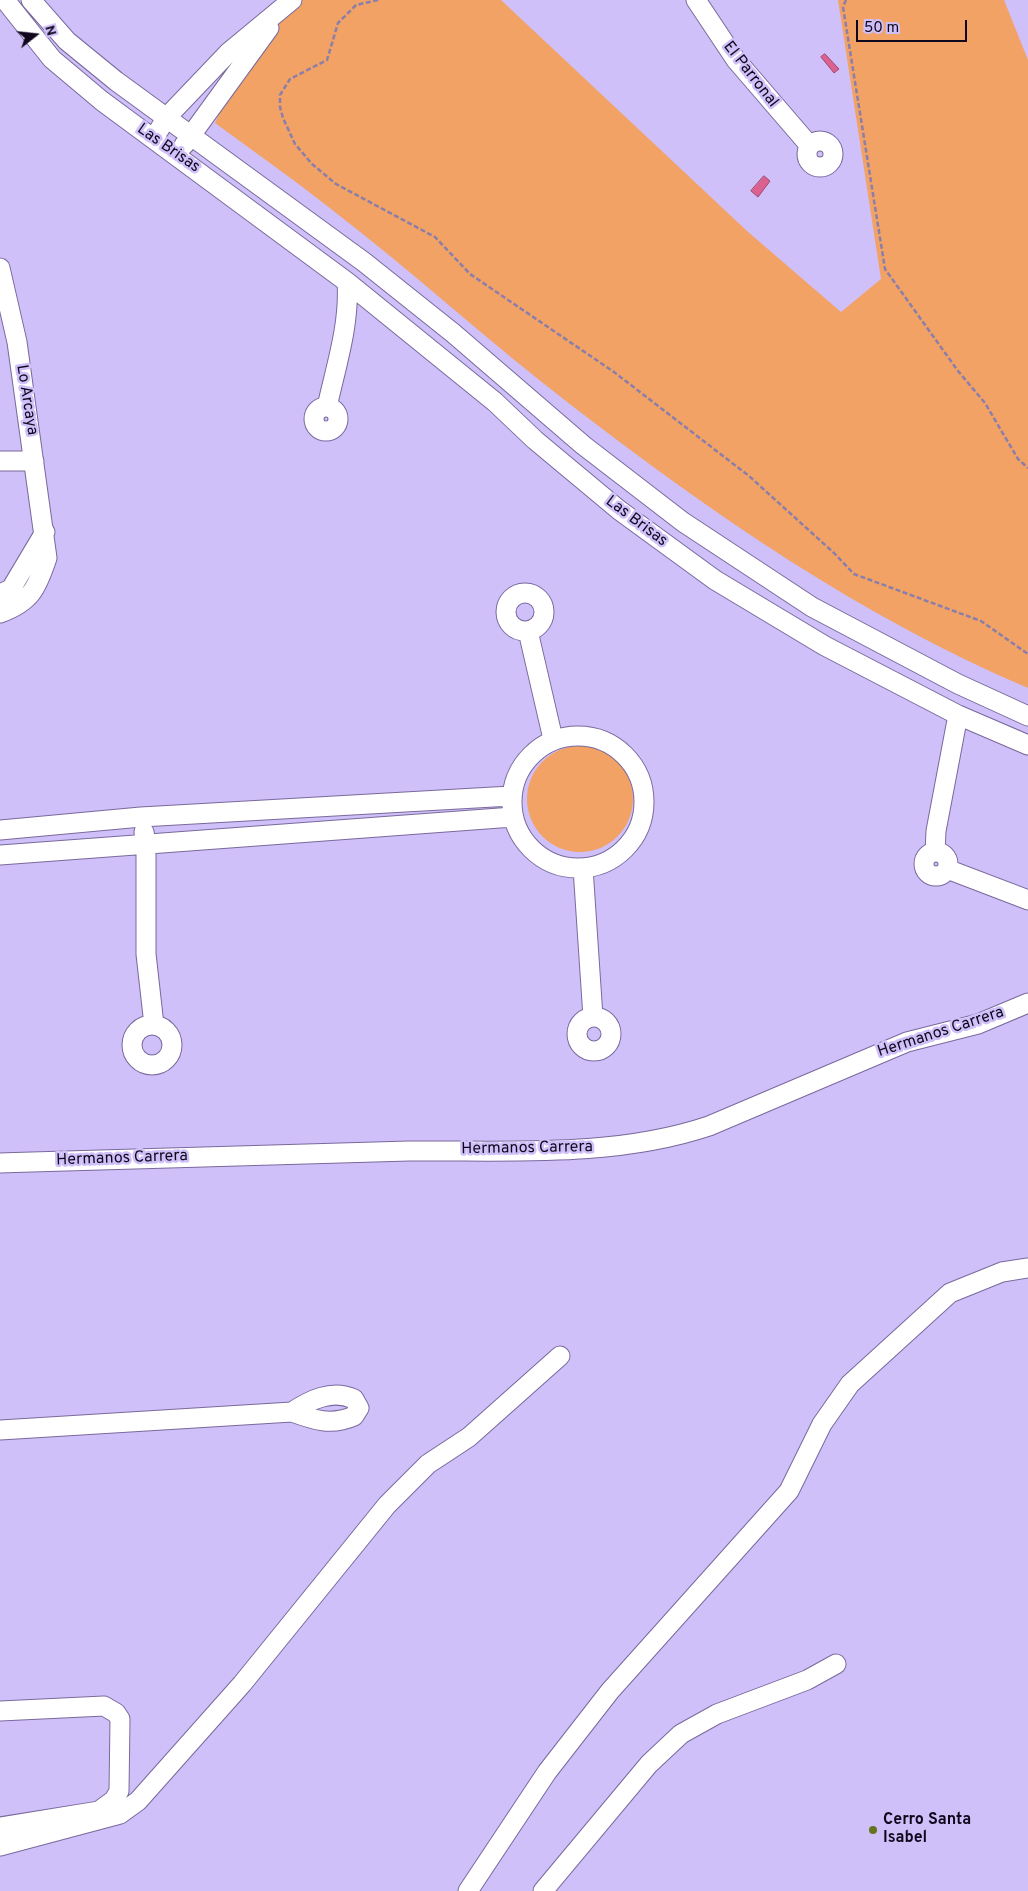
<!DOCTYPE html>
<style>
body{margin:0}
#map{position:relative;width:1028px;height:1891px;overflow:hidden;background:#d0c0f9;font-family:Overpass,sans-serif}
canvas{display:block}
.north{position:absolute;left:10px;top:10px;width:50px;height:50px;-webkit-text-stroke:4px #d0c0f9;paint-order:stroke;rotate:74deg;font-size:14px;font-weight:700;line-height:20px;text-align:center;color:#10091d}
.north::after{content:'';display:block;margin:auto;width:18px;height:22px;background:#10091d;clip-path:polygon(50% 0,100% 100%,50% 72%,0 100%)}
.scale{position:absolute;left:856px;top:20px;width:111px;height:22px;box-sizing:border-box;border:2px solid #10091d;border-top:0;padding-left:6px;font-size:15px;line-height:18px;white-space:nowrap;color:#10091d;-webkit-text-stroke:4px #d0c0f9;paint-order:stroke}
</style>
<div id="map">
<canvas width="1028" height="1891"></canvas>
<div class="north">N</div>
<div class="scale">50 m</div>
</div>
<script>
const ctx = document.querySelector('canvas').getContext('2d');
ctx.lineJoin = 'round';
function fill(path, color) {
  ctx.fillStyle = color;
  ctx.fill(path, 'evenodd');
}
function stroke(path, color, width, dash) {
  ctx.strokeStyle = color;
  ctx.lineWidth = width;
  ctx.lineCap = dash ? 'butt' : 'round';
  ctx.setLineDash(dash || []);
  ctx.stroke(path);
}
function label(font, color, halo, rows, align = 'center') {
  ctx.font = font + ' Overpass,sans-serif';
  ctx.lineWidth = 5;
  ctx.setLineDash([]);
  ctx.textBaseline = 'middle';
  ctx.strokeStyle = halo;
  ctx.fillStyle = color;
  for (const [text, x, y, turn = 0] of rows) {
    ctx.save();
    ctx.translate(x, y);
    ctx.rotate((+turn || 0) * Math.PI / 180);
    ctx.textAlign = isNaN(turn) ? turn : align;
    if (halo) ctx.strokeText(text, 0, 0);
    ctx.fillText(text, 0, 0);
    ctx.restore();
  }
}
fill(new Path2D(`
 M294 0H501L747 231 841 312 881 279 838 0H1004L1028 60V688C863 618 712 514 571 405 489 342 413 272 331 209 293 179 253 151 215 123L224 103Z
 M527 799a53 53 0 1 1 106 0a53 53 0 1 1-106 0Z`), '#f1a264');
const water = new Path2D(`
 M825 54 839 69 834 73 821 57Z
 M764 176 770 181 758 197 751 191Z`);
fill(water, '#db6191');
stroke(water, '#9e476e', 1);
const minor = new Path2D(`
 M5 0 52 59 102 101 347 282 495 402 535 440 619 510 715 580 825 646 958 715 1028 745
 M31 0 67 41 116 81 364 262 453 333 583 445 683 522 812 607 958 684 1028 716
 M696 0 736 60 810 146
 M159 130 166 118 229 52 292 0
 M807 154a13 13 0 1 1 26 0a13 13 0 1 1-26 0Z
 M184 145 269 28
 M0 268 17 342 47 558C37 588 31 602 0 613
 M314 419a12 12 0 1 1 24 0a12 12 0 1 1-24 0Z
 M327 407C336 366 350 324 347 282
 M0 461H34
 M506 612a19 19 0 1 1 38 0a19 19 0 1 1-38 0Z
 M0 594 11 589 45 532
 M528 631 553 739
 M512 802a66 66 0 1 1 132 0a66 66 0 1 1-132 0Z
 M0 830 141 817 511 796
 M144 832 146 843V954L154 1025
 M924 864a12 12 0 1 1 24 0a12 12 0 1 1-24 0Z
 M935 852 936 831 958 715
 M0 855 513 817
 M583 868 593 1017
 M947 869 1028 900
 M577 1034a17 17 0 1 1 34 0a17 17 0 1 1-34 0Z
 M132 1045a20 20 0 1 1 40 0a20 20 0 1 1-40 0Z
 M0 1163C136 1158 272 1154 409 1151 509 1150 613 1158 709 1126L907 1042 978 1024 1028 1003
 M0 1430 292 1412C314 1420 331 1426 354 1416L359 1408 354 1399C332 1389 310 1400 292 1412
 M0 1711 104 1706 116 1713 120 1719 119 1791 114 1800 99 1811 0 1827
 M0 1846 120 1814 138 1801 242 1684 387 1505 428 1464 469 1437 560 1356
 M468 1891 547 1772 610 1691 789 1491 822 1424 850 1384 950 1293 1002 1272 1028 1268
 M543 1891 649 1764 681 1734 717 1714 807 1680 836 1664`);
stroke(minor, '#79699c', 21);
stroke(new Path2D(`
 M378 0 356 5 338 23 327 60 290 79 280 95V107L283 118 295 144 312 164 336 184 435 237 470 274 614 372 749 476 834 553 854 574 981 621 1028 654
 M846 0 843 7 885 269 958 371 985 403 1018 459 1028 468`), '#8b7eaa', 2.5, [5, 2.5]);
stroke(minor, '#fff', 19);
for (const [x, y, r, color] of [
 [873,1830,5,"#66731f"]
]) {
  const dot = new Path2D();
  dot.arc(x, y, r, 0, 2 * Math.PI);
  ctx.fillStyle = color;
  ctx.fill(dot);
  stroke(dot, '#d0c0f9', 2);
}
label('16px', '#10091d', '#d0c0f9', [
 ["El Parronal",750,75,52],
 ["Las Brisas",168,149,35],
 ["Lo Arcaya",26,400,81],
 ["Las Brisas",636,522,37],
 ["Hermanos Carrera",941,1033,-18],
 ["Hermanos Carrera",527,1149,-1],
 ["Hermanos Carrera",122,1159,-2]
]);
label('bold 16px', '#10091d', '#d0c0f9', [
 ["Cerro Santa",883,1821],
 ["Isabel",883,1839]
], 'left');
</script>
